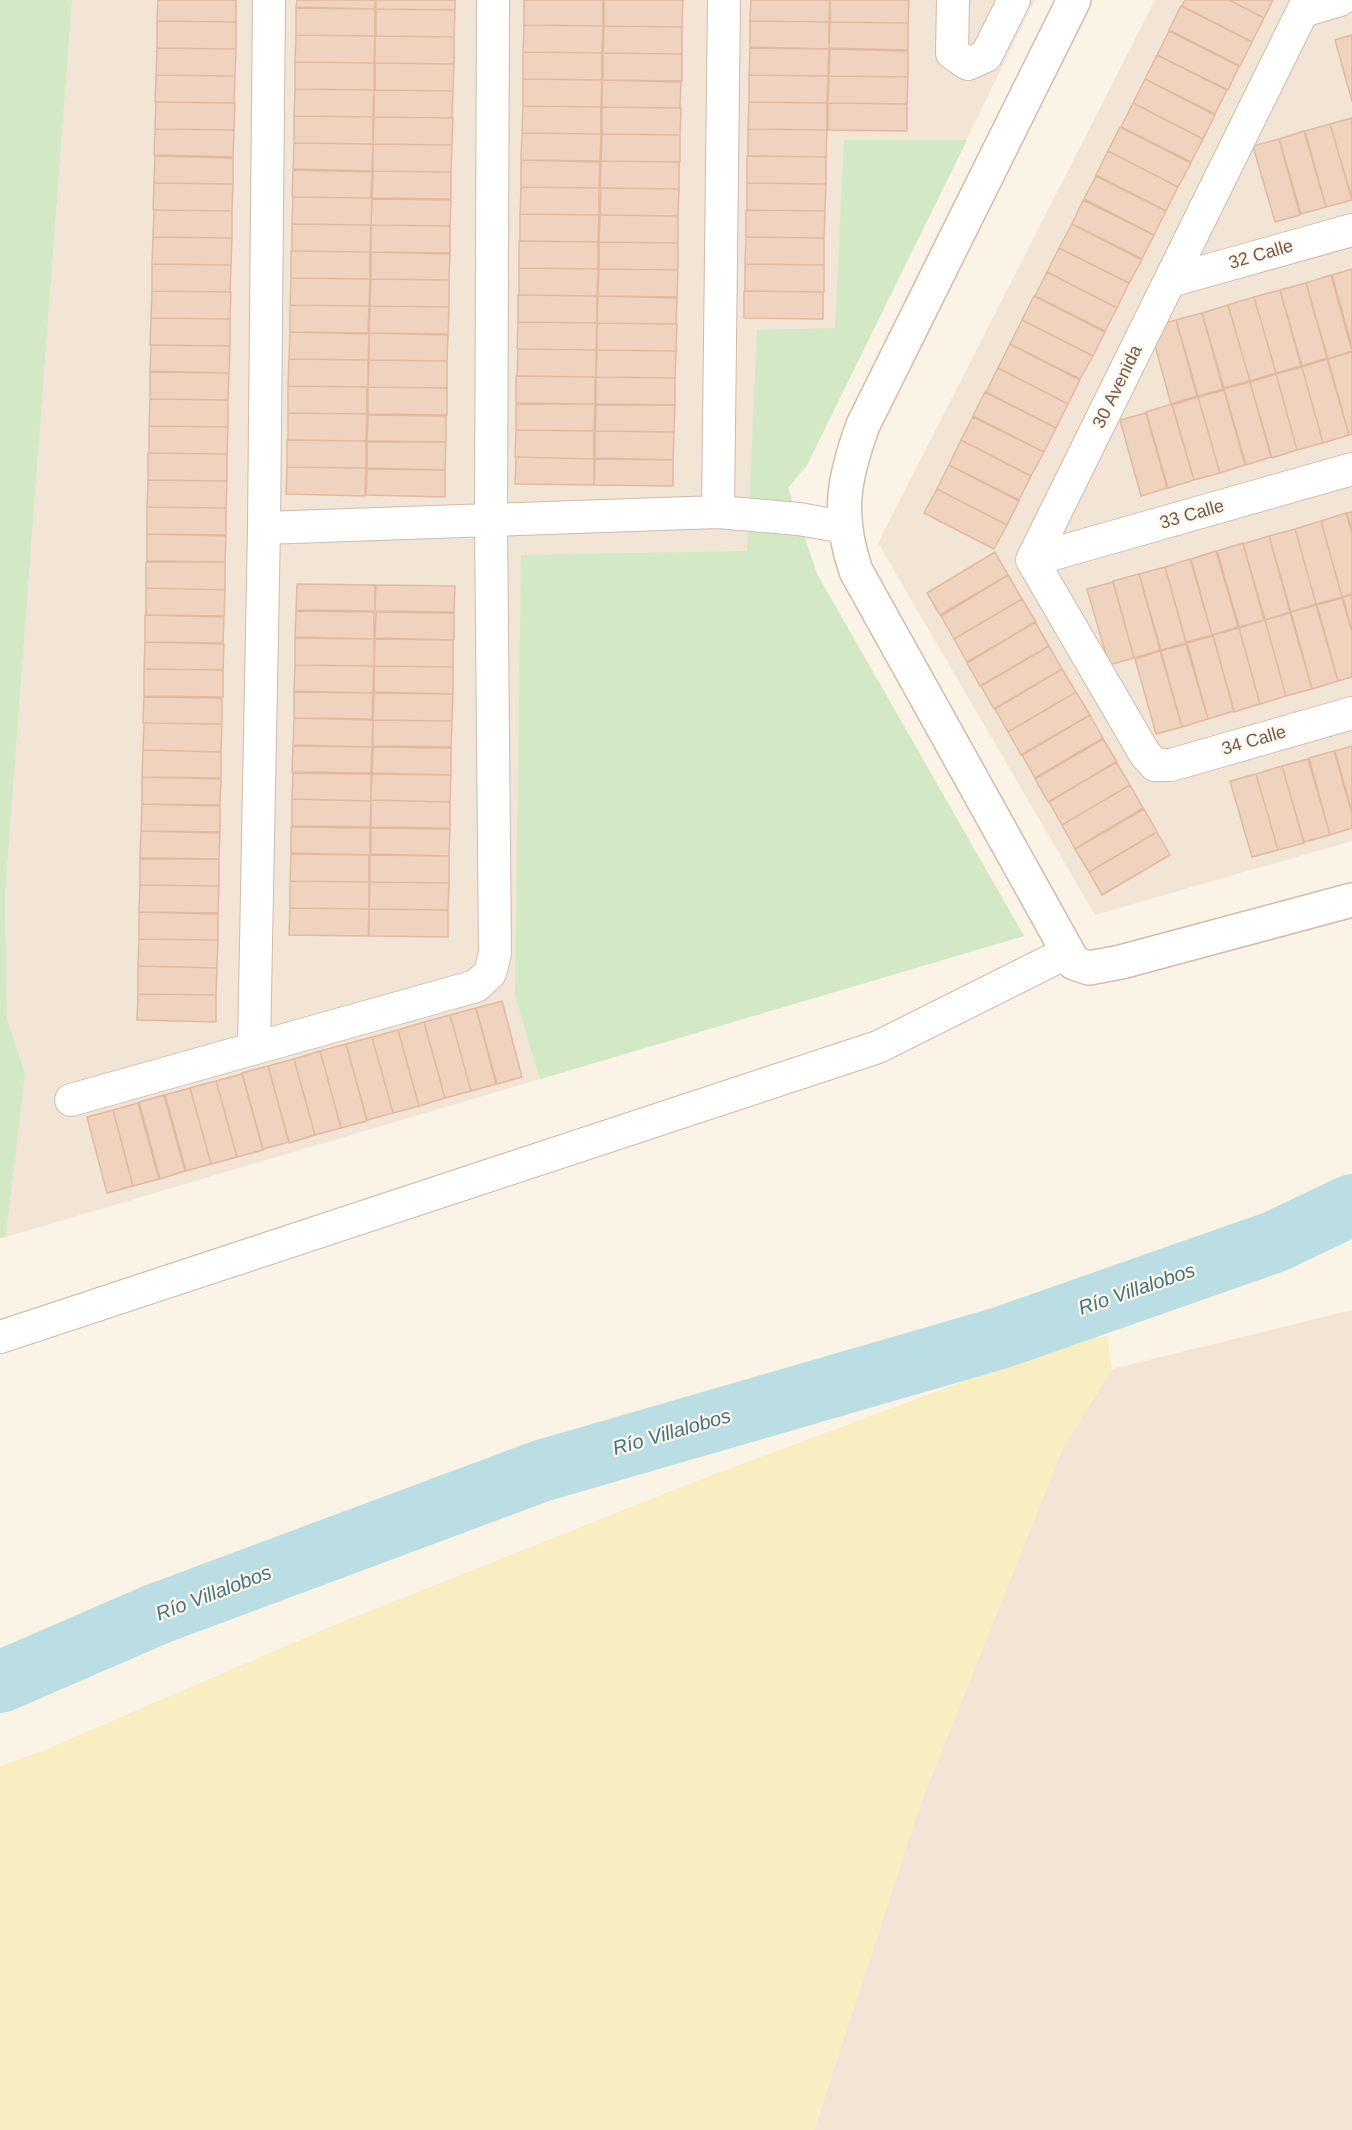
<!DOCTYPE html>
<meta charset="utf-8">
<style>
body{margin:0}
canvas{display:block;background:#fbf3e6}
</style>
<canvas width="1352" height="2130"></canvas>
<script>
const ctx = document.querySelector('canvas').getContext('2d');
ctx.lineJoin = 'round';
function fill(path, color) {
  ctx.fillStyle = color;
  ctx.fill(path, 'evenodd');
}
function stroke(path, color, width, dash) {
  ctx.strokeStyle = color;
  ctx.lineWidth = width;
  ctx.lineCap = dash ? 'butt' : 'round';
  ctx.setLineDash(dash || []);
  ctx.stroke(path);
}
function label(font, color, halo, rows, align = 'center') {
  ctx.font = font + ' Helvetica,sans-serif';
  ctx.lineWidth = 4.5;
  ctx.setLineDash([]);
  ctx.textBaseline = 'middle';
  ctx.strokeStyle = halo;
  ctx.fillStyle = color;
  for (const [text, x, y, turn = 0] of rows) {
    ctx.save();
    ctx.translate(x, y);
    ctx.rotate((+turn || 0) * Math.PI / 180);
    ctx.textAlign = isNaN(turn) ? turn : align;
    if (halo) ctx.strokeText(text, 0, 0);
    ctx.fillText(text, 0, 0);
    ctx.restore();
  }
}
fill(new Path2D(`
 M72 0H1035L807 465 788 488 817 574 1024 936 6 1237 25 1074 7 1018 5 896Z
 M1155 0H1352V841L1095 915 878 543Z
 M1352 1310V2130H814L920 1805 1063 1448 1112 1369Z`), '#f3e5d5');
fill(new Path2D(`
 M0 0H72L5 896 7 1018 25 1074 6 1237 0 1238Z
 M844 140H967L807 465 788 488 817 574 1024 936 540 1079 515 996 521 555 747 551 757 330 835 328Z`), '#d3e8c5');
fill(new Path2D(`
 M1107 1336 1112 1369 1063 1448 920 1805 814 2130H0V1766L40 1752 337 1624 704 1478 1067 1343Z`), '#f9edc2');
stroke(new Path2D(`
 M0 1682 157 1614 541 1471 1000 1338 1274 1242 1352 1205`), '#bbdee4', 62);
const building = new Path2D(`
 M158 0H236V22L157 21Z
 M297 0H375V9L296 7Z
 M376 0H455V10L376 9Z
 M524 0H603V26L524 25Z
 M604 0H683L682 27 604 26Z
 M751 0H830L829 22 750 21Z
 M830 0H909L908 23 830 22Z
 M1185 0H1229L1264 18 1252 42 1182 6Z
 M1229 0H1273L1264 18Z
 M1181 6 1252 42 1240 66 1169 30Z
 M296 8 375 9V36L296 35Z
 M376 9 455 10 454 37 376 36Z
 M157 21 236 22V49L157 48Z
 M750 21 829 22V49L750 47Z
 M830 22 908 23V50L829 48Z
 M524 25 603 26 602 53 523 52Z
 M604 26 682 27V54L603 53Z
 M1169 31 1239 66 1228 90 1157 55Z
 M296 35 375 36 374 63 295 62Z
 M1352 35V101L1335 40Z
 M375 36 454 37V64L375 63Z
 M157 48 236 49 235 76 156 75Z
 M750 48 829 49 828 76 749 75Z
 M830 49 908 51V77L829 76Z
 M523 52 602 53V80L523 79Z
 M603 53 682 54V81L603 80Z
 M1157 55 1227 90 1215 114 1145 79Z
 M295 62 374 63V90L295 89Z
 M375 63 454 64 453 91 375 90Z
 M156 75 235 76 234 103 155 102Z
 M749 75 828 76 827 103 749 102Z
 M829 76 908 77 907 104 828 103Z
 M523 79 602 80 601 107 523 106Z
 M1145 79 1215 115 1203 139 1133 103Z
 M602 80 681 82 680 108 602 107Z
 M295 89 374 90 373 117 294 116Z
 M374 90 453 91 452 118 374 117Z
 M156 102 235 103 234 130 155 129Z
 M749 102 827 103V130L748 129Z
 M828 103 907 104V131L828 130Z
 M1133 103 1203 139 1191 162 1121 127Z
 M523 106 601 107V134L522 133Z
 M602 107 681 108 680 135 602 134Z
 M294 116 373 117V144L294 143Z
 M374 117 453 118 452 145 373 144Z
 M1352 118V199L1330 124Z
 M1330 124 1352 200 1326 207 1305 131Z
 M1120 127 1191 163 1178 187 1108 151Z
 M155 129 234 130 233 157 154 155Z
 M748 129 827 130 826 157 748 156Z
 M1304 131 1326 207 1301 214 1279 139Z
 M522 133 601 134 600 161 521 160Z
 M602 134 680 135V162L601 161Z
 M1279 139 1300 215 1275 222 1253 146Z
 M294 143 373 144 372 171 293 169Z
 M373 144 452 145 451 172 373 171Z
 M1108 151 1178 187 1166 211 1096 175Z
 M155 156 233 158V184L154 183Z
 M747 156 826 157V184L747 183Z
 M521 160 600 162 599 188 521 187Z
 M601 161 679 162V189L600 188Z
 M293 170 372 172 371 198 292 197Z
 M373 171 451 172V199L372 198Z
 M1096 176 1166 211 1154 235 1084 199Z
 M154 183 233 184 232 211 153 210Z
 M747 183 826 184 825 211 747 210Z
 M521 187 599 188V215L520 214Z
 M601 188 679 189 678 216 600 215Z
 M293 197 372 198 371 225 292 224Z
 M372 199 451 200 450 226 371 225Z
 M1083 200 1154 235 1142 259 1072 224Z
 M154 210 232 211V238L153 237Z
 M746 210 825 211 824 238 746 237Z
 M520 214 599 215 598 242 520 241Z
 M600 215 678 216V243L599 242Z
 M292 224 371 225 370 252 292 251Z
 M1072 224 1142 260 1129 283 1059 248Z
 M371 225 450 226V253L371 252Z
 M153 237 232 238 231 265 152 264Z
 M746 237 824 238V265L745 264Z
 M519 241 598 242V269L519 268Z
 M599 242 678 243V270L599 269Z
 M1059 248 1129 283 1117 308 1047 272Z
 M291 251 370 252V279L291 278Z
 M371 252 450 254 449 280 371 279Z
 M152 264 231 265 230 292 152 291Z
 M745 264 824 265V292L745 291Z
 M519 268 598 269 597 296 519 295Z
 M599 269 678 270 677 297 598 296Z
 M1352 269V347L1332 275Z
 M1047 272 1117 308 1105 331 1035 296Z
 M1331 275 1352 351 1328 359 1306 283Z
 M291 278 370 279 369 306 290 305Z
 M371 279 449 280V307L370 306Z
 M1306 283 1327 358 1302 366 1280 290Z
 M1280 290 1301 366 1276 373 1254 297Z
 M152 291 231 292 230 319 151 318Z
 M744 291 823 292V319L744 318Z
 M518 295 597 296V323L518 322Z
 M598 296 677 298 676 324 597 323Z
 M1034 296 1105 332 1093 356 1022 320Z
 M1254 297 1276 373 1250 381 1228 305Z
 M290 305 369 306 368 333 290 332Z
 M1228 305 1250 381 1224 388 1202 313Z
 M370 306 449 307 448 334 369 333Z
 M1202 313 1223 389 1198 396 1176 320Z
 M151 318 230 319V346L150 345Z
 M1022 320 1093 356 1080 379 1010 344Z
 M1176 320 1197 396 1171 404 1150 327Z
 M518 322 597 323 596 350 517 349Z
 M597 323 677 324 676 351 597 350Z
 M290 332 369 334 368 360 289 359Z
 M369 333 448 335 447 361 369 360Z
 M1010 344 1080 380 1068 404 998 368Z
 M151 345 230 346 229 373 150 371Z
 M518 349 596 350V377L517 376Z
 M597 350 676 351 675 378 596 377Z
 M1352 352V434L1349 435 1328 359Z
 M289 359 368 360V387L288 386Z
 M1327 359 1349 435 1323 443 1302 367Z
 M369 360 447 361V388L368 387Z
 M1302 367 1323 443 1297 450 1276 374Z
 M998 368 1068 404 1056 428 986 392Z
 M150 372 229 373 228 400 150 399Z
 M1276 374 1297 450 1272 458 1250 382Z
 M516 376 595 377V404L516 403Z
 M596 377 675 378V405L596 404Z
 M1250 382 1271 457 1246 465 1224 389Z
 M288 386 367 387V414L288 413Z
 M368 387 447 388V415L368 414Z
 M1224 390 1245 465 1220 473 1198 397Z
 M985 392 1056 428 1044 452 973 416Z
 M1198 397 1220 473 1194 480 1172 405Z
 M150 399 228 400V427L149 426Z
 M516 404H595L594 431 516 430Z
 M1172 404 1194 480 1168 488 1146 412Z
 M596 405H675L674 432 595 431Z
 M288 413 367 414 366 441 288 440Z
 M1146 413 1167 488 1141 496 1120 420Z
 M368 415 446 416V442L367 441Z
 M973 417 1044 452 1031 476 961 440Z
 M149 426 228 427 227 454 149 453Z
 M516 430 594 431V459L515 457Z
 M595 431 674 432 673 460 595 458Z
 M287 440 366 441V468L287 467Z
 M961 440 1031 476 1019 500 949 465Z
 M367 442H446L445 470 367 468Z
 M148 453 227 454V481L148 480Z
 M516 457 594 459V485L515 484Z
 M595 459 673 460V486L594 485Z
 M949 465 1019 501 1007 525 937 489Z
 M287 467 366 468 365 496 286 494Z
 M367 469 445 470V497L366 495Z
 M148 480 227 481 226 508 147 507Z
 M937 489 1007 525 994 549 924 513Z
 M147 507 226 508V535L147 534Z
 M1352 512V531L1347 513Z
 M1346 513 1352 534V594L1342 597 1321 521Z
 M1321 521 1342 597 1316 604 1295 529Z
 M1295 529 1316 604 1291 612 1269 536Z
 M147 534 226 536 225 562 147 561Z
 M1269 536 1290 612 1265 620 1243 544Z
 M1243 543 1264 620 1239 627 1217 551Z
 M1216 551 1238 627 1212 635 1191 559Z
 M995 552 1008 575 940 615 927 593Z
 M1190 559 1212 635 1186 642 1165 567Z
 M146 562H225V590L146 588Z
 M1165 567 1186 643 1161 650 1139 574Z
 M1139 574 1160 650 1134 658 1113 581Z
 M1008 575 1022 599 954 639 941 616Z
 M1113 582 1134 658 1109 665 1087 589Z
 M297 584 375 585V611L296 610Z
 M376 585 455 586 454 612 375 611Z
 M146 588 225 590 224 616 146 615Z
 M1352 595V631L1343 597Z
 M1342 598 1352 632V677L1338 681 1317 605Z
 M1022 599 1036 622 967 662 954 639Z
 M1316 605 1338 681 1312 689 1291 612Z
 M296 611 374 612V639L295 637Z
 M376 612 454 613V640L375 638Z
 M1290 613 1312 689 1286 696 1265 620Z
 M145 615 224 617 223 643 145 642Z
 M1265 620 1286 696 1260 704 1239 628Z
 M1035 622 1049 646 980 686 967 663Z
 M1239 628 1260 704 1234 712 1213 635Z
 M1213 636 1234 711 1208 719 1187 643Z
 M295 638 374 639V666L295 665Z
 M375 639 453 640V667L374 666Z
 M145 642 224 644 223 670 144 669Z
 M1186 644 1208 719 1182 727 1161 651Z
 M1049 646 1062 669 994 709 981 686Z
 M1160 651 1182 727 1156 734 1135 659Z
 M295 665 374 666 373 693 294 691Z
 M374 666 453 667V694L374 692Z
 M144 669 223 670V697L144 696Z
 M1062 669 1076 692 1008 732 995 709Z
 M294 692 373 693 372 719 294 718Z
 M1076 692 1090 715 1021 755 1008 732Z
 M374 693 453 694 452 721 373 720Z
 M144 697 222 698V724L143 723Z
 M1090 715 1103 738 1035 778 1022 755Z
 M294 718 373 720 372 747 293 745Z
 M373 720 452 721 451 747 373 746Z
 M144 723 222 724 221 752 143 750Z
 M1103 739 1117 762 1048 802 1035 779Z
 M293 746 372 747 371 773 292 772Z
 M1352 746V812L1335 751Z
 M373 747 451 748V775L372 773Z
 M143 750 221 752V778L142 777Z
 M1334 751 1352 814V828L1330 835 1309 758Z
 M1308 759 1330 835 1304 842 1282 766Z
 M1116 762 1130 785 1062 825 1049 802Z
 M1282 766 1304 843 1278 850 1256 774Z
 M293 773 371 774V801L292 799Z
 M372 774 451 775 450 802 371 800Z
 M1256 774 1278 850 1252 857 1230 781Z
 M142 777 221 779 220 805 142 804Z
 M1130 785 1143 808 1075 849 1062 825Z
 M292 799 371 801 370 827 292 826Z
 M371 800 450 802V828L371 827Z
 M142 804 220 806V832L141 831Z
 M1144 809 1157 832 1089 872 1075 849Z
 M291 827 370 828V855L291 853Z
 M371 828 450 829 449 856 371 854Z
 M141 831 220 833 219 859 140 858Z
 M1157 832 1170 855 1102 895 1089 872Z
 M291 854 369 855V882L290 881Z
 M370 855 449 856V883L370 882Z
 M140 859H219V886L140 885Z
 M290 881 369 882V909L290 908Z
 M370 882 449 883 448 910 369 909Z
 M140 885 219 886 218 913 139 912Z
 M290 908 369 909 368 936 289 935Z
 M369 909 448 910V937L369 936Z
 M139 912 218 914V940L139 939Z
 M139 939 218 940 217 968 138 966Z
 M138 966 217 968 216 995 138 994Z
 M138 994 216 995V1022L137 1020Z
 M502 1001 522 1077 497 1084 476 1008Z
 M476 1008 496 1084 471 1091 450 1015Z
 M450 1015 471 1091 445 1098 424 1022Z
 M424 1022 445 1098 419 1106 398 1030Z
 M398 1030 419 1106 393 1113 372 1037Z
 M372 1037 393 1113 367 1120 346 1044Z
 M346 1044 367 1121 341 1128 320 1051Z
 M320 1051 341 1128 315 1135 294 1059Z
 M294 1059 315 1135 289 1143 268 1066Z
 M268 1066 289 1142 263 1149 242 1073Z
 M242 1074 263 1150 237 1157 216 1081Z
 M216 1081 237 1157 211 1164 190 1088Z
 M190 1088 211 1164 186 1171 165 1095Z
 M164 1095 185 1171 160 1179 139 1102Z
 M138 1103 159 1179 133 1186 113 1110Z
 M113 1110 133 1186 107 1193 87 1117Z`);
fill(building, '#efd3bf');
stroke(building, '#e1b9a0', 1.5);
const minor = new Path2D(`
 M953 0 952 53 968 64 986 56 1014 0
 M1308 0 1032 560 1145 754 1155 765H1171L1352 713
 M1303 11 1340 0
 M1170 281 1352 230
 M718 512 724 0
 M264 528 718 512 799 519 844 527
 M1032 560 1352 469
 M254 1047 264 528 269 0
 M71 1100 476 986 490 973 495 953 491 521 493 0
 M0 1337 878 1047 1068 952`);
const secondary = new Path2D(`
 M1074 0 863 425C843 480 837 515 856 571L1074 963 1089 968 1121 962 1352 900`);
stroke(minor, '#cdbbad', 34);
stroke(secondary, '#d1bdad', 36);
stroke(minor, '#fff', 32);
stroke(secondary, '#fff', 33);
label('18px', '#735a4c', '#fef7ec', [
 ["32 Calle",1261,255,-16],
 ["30 Avenida",1118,387,-64],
 ["33 Calle",1192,515,-16],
 ["34 Calle",1254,741,-16]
]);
label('italic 20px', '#43747f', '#fef7ec', [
 ["Río Villalobos",1137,1290,-19],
 ["Río Villalobos",672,1433,-16],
 ["Río Villalobos",214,1594,-21]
]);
</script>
